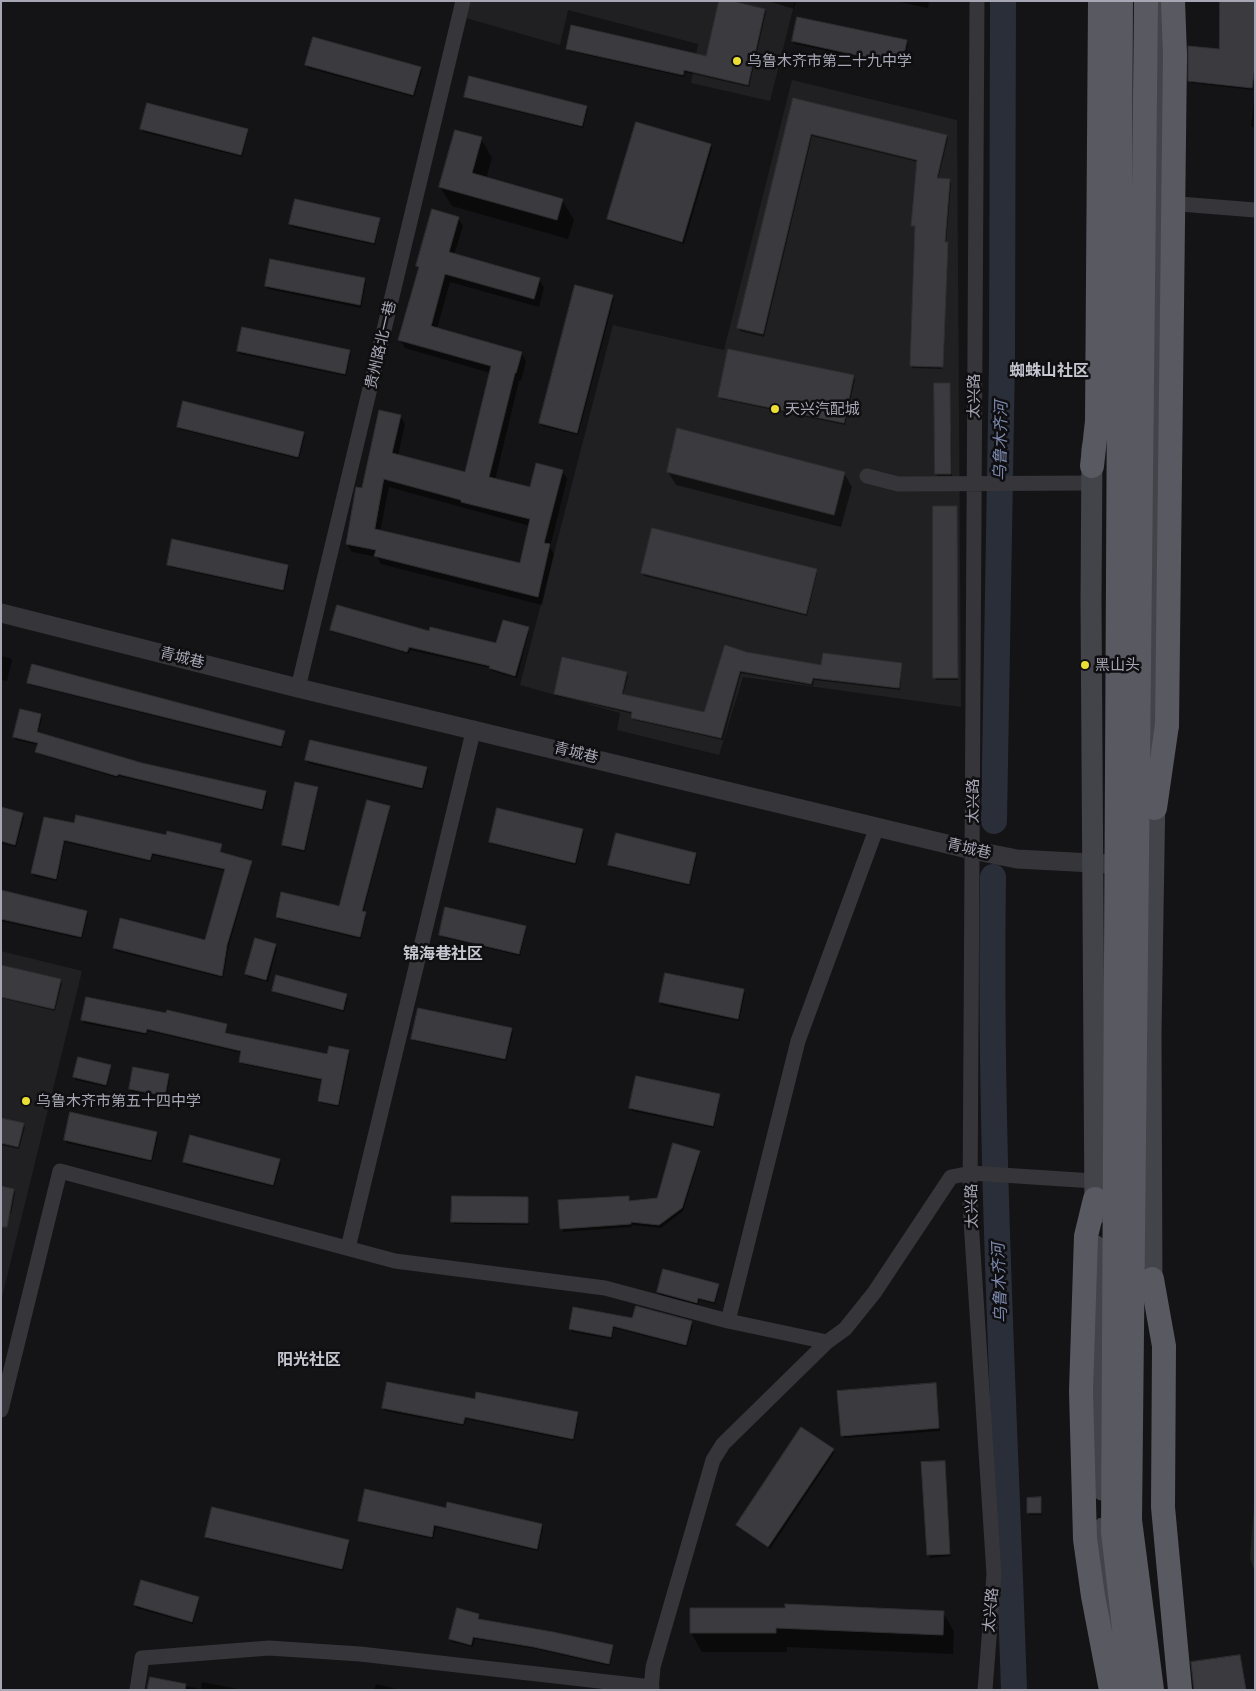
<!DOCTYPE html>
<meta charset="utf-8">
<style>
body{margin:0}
#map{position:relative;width:1256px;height:1691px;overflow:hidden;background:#141315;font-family:Inter,sans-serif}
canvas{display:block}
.frame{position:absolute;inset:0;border:2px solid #a6a6b5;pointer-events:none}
</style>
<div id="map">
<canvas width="1256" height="1691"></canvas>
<div class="frame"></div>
</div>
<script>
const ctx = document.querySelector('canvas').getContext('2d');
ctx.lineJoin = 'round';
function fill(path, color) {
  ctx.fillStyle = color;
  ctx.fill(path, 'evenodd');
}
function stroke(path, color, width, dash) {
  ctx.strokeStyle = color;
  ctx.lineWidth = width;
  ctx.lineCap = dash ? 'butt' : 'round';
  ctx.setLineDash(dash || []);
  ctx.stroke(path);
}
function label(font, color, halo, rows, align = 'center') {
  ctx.font = font + ' Inter,"Noto Sans SC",sans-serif';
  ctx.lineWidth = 5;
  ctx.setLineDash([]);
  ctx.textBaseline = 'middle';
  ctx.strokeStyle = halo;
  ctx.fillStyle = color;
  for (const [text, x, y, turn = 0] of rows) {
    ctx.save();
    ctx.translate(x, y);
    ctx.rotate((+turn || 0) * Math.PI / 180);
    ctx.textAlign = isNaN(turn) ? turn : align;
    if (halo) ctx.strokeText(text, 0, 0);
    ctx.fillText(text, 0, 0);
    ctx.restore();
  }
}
fill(new Path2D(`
 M463 1H795L770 101 691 83 698 44 568 10 560 45 459 16Z
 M792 80 957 120 961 707 743 677 719 755 617 730 620 713 520 685 613 325 724 350Z
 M1 951 82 971 1 1301Z`), '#202022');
fill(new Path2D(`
 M1255 1495V1572L1250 1558Z`), '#1e2520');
fill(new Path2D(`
 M768 1H796L794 9Z
 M895 1H929L928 8Z
 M765 10 766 12 749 87 685 72 684 77 569 51 567 48 707 57Z
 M793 41H906L908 44 903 67 795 44Z
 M1255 54 1253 90 1191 83 1190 80Z
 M307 65 420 68 422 70 414 97 308 68Z
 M465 97 586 107 588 109 583 128 467 99Z
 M1254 99H1255V129L1251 126Z
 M793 100 947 136 948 138 938 179 949 180 951 183 946 243 942 369 913 368 911 366 916 228 913 225 918 162 812 136 764 337 740 331 739 328Z
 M142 129 247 130 248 133 242 157 143 132Z
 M481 139 492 158 486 179 562 200 574 220 568 239 452 206 440 187Z
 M711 145 712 148 684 244 610 222 608 219Z
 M458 218 463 226 454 255 539 279 544 288 539 307 450 282 437 329 522 353 526 362 521 381H519L495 480 531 488 562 471 567 479 550 547 554 554 542 605 381 564 377 557 352 552 347 544 362 489 400 416 405 424 398 456 466 474 490 373 405 348 400 340 419 269 417 266ZM389 487 530 526 521 565 380 532Z
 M379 219 380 222 375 245 292 227 291 224Z
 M364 279 366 282 361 308 268 289 266 286Z
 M612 296 614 299 578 435 542 426 540 423Z
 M238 351H349L351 353 346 376 240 354Z
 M853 376 855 379 845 425 721 399 720 396Z
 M950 384 952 476H938L936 474Z
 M178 426 303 433 305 435 299 459 179 429Z
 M668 472 844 473 852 487 841 527 676 485Z
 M956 507 958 680H936L935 677Z
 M168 564 287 566 289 569 284 592 170 567Z
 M816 570 817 573 807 616 644 576 643 573Z
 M528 628 529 631 517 678 492 671 491 668 410 650 409 654 333 632 331 630 430 633 497 644Z
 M746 653 822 667 902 664 900 690 814 680 813 686 741 673 723 740 634 720 633 714 557 696 555 694 626 673 628 676 623 695 705 713Z
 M1 656 10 658 12 660 7 681 1 680Z
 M28 683 284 732 285 735 282 748 30 685Z
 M21 711 40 715 42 718 38 733 141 764 266 792 267 795 263 811 119 776 118 778 38 754 39 745 16 740 14 737Z
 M307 760 426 768 428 771 423 790 308 763Z
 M317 788 318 791 305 852 284 847 283 845Z
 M389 808 390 810 363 913 366 916 361 939 278 919 277 917 340 908Z
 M1 809 22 814 24 817 16 847 1 843Z
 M75 825 221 845V854L251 862 252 864 228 949 223 978 116 951 114 948 206 941 226 871 153 855 151 862 65 842 57 881 34 876 32 873Z
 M582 830 584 832 576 865 492 844 490 841Z
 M695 854 697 856 690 886 611 867 610 864Z
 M1 892 86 912 88 914 82 939 1 921Z
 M525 927 526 930 520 956 442 937 440 934Z
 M275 945 277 948 268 982 248 977 246 974Z
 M1 966 60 980 62 983 55 1011 1 998Z
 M273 991 346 995 348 998 344 1012 275 993Z
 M743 991 745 993 739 1021 661 1005 660 1002Z
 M83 1020 226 1025V1034L328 1056 348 1051 350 1054 339 1107 321 1103 319 1100 323 1081 242 1064V1053L148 1031 147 1035 84 1023Z
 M511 1029 513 1032 506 1061 414 1041 413 1039Z
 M110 1066 111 1069 107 1087 76 1080 74 1077Z
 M168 1075 170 1077 166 1098 132 1092 130 1089Z
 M719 1095 720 1097 714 1128 632 1111 631 1108Z
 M71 1114 156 1133 158 1136 152 1162 67 1143 65 1140Z
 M1 1119 23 1124 25 1127 19 1149 1 1145Z
 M699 1152 700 1155 683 1211 661 1228 631 1225 632 1227 563 1232 560 1202 628 1197 630 1202 658 1199Z
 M279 1160 281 1163 274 1187 186 1165 184 1162Z
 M14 1190 15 1193 11 1214 1 1212Z
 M527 1199 529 1225 454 1224 453 1221Z
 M718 1285 719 1288 715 1304 699 1300 698 1305 660 1295 659 1292Z
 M633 1320 691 1322 693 1325 687 1347 614 1328 612 1339 572 1332 570 1329Z
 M935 1385 940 1431 844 1438 842 1435Z
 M476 1400 577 1413 579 1416 574 1441 466 1419 464 1426 385 1411 383 1408Z
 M833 1450 834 1453 770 1549 739 1528 737 1525Z
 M944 1462 951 1556 930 1558 929 1555Z
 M1040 1499 1042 1515H1030L1028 1513Z
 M447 1509 542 1525 543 1528 538 1551 436 1527 433 1539 361 1523 360 1520Z
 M206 1537 348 1541 350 1543 343 1571 207 1539Z
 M198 1598 199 1601 193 1624 136 1608 135 1605Z
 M943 1612 954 1632 953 1654 787 1647V1652H702L691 1633Z
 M478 1615 479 1620 612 1646 613 1649 610 1666 536 1649 475 1639 473 1647 452 1642 450 1639Z
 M151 1679 201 1689 202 1682 243 1690H149Z
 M376 1684 400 1690H374Z`), '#0007');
stroke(new Path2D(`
 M994 821 1002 361 1003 1
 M993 877C989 1147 1005 1419 1014 1690`), '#2a2e38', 26);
const building = new Path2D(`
 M719 1H732L765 9 748 85 684 70 683 75 566 49 571 25 706 56Z
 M1220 1H1255V65L1252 88 1188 81V46L1219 49Z
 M797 17 907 40 902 65 792 41Z
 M313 37 421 67 413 95 305 65Z
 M469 76 587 106 582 126 464 97Z
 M793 98 947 135 937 178 950 179 945 242H948L943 367 910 366 915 226H911L917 160 811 134 763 334 737 328Z
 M147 103 248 129 241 155 140 129Z
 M636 122 711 144 682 242 607 219Z
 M455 130 482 137 472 173 563 199 557 220 439 187Z
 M295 199 380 218 374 243 289 224Z
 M432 209 459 217 449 252 540 278 534 299 445 274 431 326 522 352 516 373H515L489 477 530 487 536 463 563 470 544 543 550 544 538 597 374 556 376 550 346 544 356 487 362 488 379 410 401 415 392 453 465 472 491 366 398 340 419 267 416 266ZM384 479 461 500V502L530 519 520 563 375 529Z
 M270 259 365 278 360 305 265 286Z
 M575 285 613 295 577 433 539 423Z
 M242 327 350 350 345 374 237 351Z
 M728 349 854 375 844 423 718 397Z
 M934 383H950L951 474H935Z
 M183 401 304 432 298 457 177 427Z
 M677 428 845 472 834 515 667 472Z
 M933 506H957L958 678H933Z
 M652 528 817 569 806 614 641 573Z
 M172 539 288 565 283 590 167 565Z
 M337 605 429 631 430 627 496 643 503 620 529 627 515 676 489 668 490 666 409 647 407 652 330 630Z
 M725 645 746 652 821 665 823 653 902 663 899 688 813 678 811 684 740 671 721 738 631 718 632 712 554 694 562 657 627 672 622 694 704 712Z
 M32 664 285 731 281 746 27 683Z
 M20 709 41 714 37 732 142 763 266 791 262 809 118 774 117 776 35 752 38 743 13 737Z
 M310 740 427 767 422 788 305 760Z
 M295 782 318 787 304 850 282 845Z
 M367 800 390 806 362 911 366 912 360 937 276 917 281 892 339 906Z
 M1 807 23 813 15 845 1 841Z
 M497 808 583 829 575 863 489 842Z
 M76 815 166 835 167 831 222 844 220 852 252 861 227 945 222 976 113 948 120 918 205 940 225 869 152 853 150 860 64 840 56 879 31 873 44 817 74 823Z
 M616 833 696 853 689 884 608 865Z
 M1 890 87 911 81 937 1 919Z
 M445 907 526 926 519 954 439 935Z
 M255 938 276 944 266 980 245 974Z
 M1 965 61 979 54 1009 1 997Z
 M665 973 744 989 738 1019 659 1002Z
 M276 975 347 994 343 1010 272 991Z
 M86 997 166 1013 167 1010 227 1024 225 1033 327 1054 329 1046 349 1050 338 1105 318 1101 322 1079 239 1062 241 1051 147 1029 146 1033 81 1020Z
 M418 1008 512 1028 505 1059 411 1039Z
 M78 1057 111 1065 106 1085 73 1077Z
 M133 1067 169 1074 165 1096 129 1089Z
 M636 1076 720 1094 713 1126 629 1108Z
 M70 1112 157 1132 151 1160 64 1140Z
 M1 1118 24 1123 18 1147 1 1143Z
 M190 1135 280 1159 273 1185 183 1162Z
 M673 1143 700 1151 682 1208 659 1225 631 1222V1224L560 1229 558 1200 629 1196V1201L657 1198Z
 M1 1186 14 1189 7 1227H1Z
 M452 1196 528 1197V1223L451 1222Z
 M663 1269 719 1284 714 1302 698 1298 697 1303 657 1292Z
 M636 1306 692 1321 686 1345 613 1326 611 1337 569 1329 573 1307 632 1318Z
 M387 1382 475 1399 476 1392 578 1412 573 1439 465 1417 463 1424 382 1408Z
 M936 1383 939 1428 841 1436 837 1391Z
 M801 1427 834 1449 768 1547 736 1525Z
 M945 1461 950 1554 927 1555 921 1462Z
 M365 1489 446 1508 447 1502 542 1524 537 1549 434 1525 432 1537 358 1521Z
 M1041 1497V1513H1027V1498Z
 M212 1507 349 1540 342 1569 205 1537Z
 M141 1580 199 1597 192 1622 134 1605Z
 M785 1604 944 1611 943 1635 776 1628V1633H690V1608H785Z
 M457 1608 479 1614 478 1619 553 1632 613 1645 609 1664 534 1647 473 1637 471 1645 449 1639Z
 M1240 1655 1246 1690H1194L1191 1662Z
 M150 1677 186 1684 185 1690H147Z`);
fill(building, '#3b3a3f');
stroke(building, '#2f2e31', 1);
stroke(new Path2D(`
 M977 1 970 1205 994 1574 985 1690
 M1167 203 1255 210
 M867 476 898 484 1092 483
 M298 688 463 1
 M348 1248 474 728
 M728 1321 798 1041 877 827
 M1 1410 60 1171 395 1261 605 1288 728 1321 827 1342
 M137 1690 142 1658 269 1648 360 1654 652 1687
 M651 1690 653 1667 713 1460 723 1444 827 1342 845 1329 874 1293 951 1177 971 1173 1094 1181`), '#35353a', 15);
stroke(new Path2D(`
 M1 613 298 688 972 850 1017 859 1130 865`), '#35353a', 19);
stroke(new Path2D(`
 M1092 448 1091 602 1095 1215
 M1155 755V573L1162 73 1159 1
 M1096 1246 1102 1490
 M1152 1295 1151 1033 1155 791
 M1103 1528 1104 1576 1112 1645`), '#43434a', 21);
stroke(new Path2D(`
 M1092 466 1097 421 1100 1
 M1155 808 1167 725
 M1095 1199 1086 1236 1081 1391 1085 1539 1093 1596 1111 1690
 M1152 1279 1164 1346 1163 1507 1180 1690
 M1130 1520 1152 1690
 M1113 1532 1131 1690`), '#595962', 24);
stroke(new Path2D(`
 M1167 725 1175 55 1173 1
 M1130 1520 1146 1
 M1113 1532 1121 1`), '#595962', 24);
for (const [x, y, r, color] of [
 [737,61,5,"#ebdf36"],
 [775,409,5,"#ebdf36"],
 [1085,665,5,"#ebdf36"],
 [26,1101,5,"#ebdf36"]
]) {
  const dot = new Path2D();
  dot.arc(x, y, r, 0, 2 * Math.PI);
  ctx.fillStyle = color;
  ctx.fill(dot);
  stroke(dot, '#0f0e10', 2);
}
label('15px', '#a6a6b5', '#0f0e10', [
 ["乌鲁木齐市第二十九中学",747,61],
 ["天兴汽配城",785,409],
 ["黑山头",1095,665],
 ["乌鲁木齐市第五十四中学",36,1101]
], 'left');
label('15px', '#a6a6b5', '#0f0e10', [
 ["贵州路北一巷",381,345,-77],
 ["太兴路",974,396,-90],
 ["青城巷",182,658,14],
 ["青城巷",576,753,14],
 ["太兴路",973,801,-90],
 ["青城巷",969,849,13],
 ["太兴路",972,1206,-91],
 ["太兴路",991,1610,-85]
]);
label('bold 16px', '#c6c6d1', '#0f0e10', [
 ["蜘蛛山社区",1049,371],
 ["锦海巷社区",443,954],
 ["阳光社区",309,1360]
]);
label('italic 16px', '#7d8aaf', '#0f0e10', [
 ["乌鲁木齐河",1001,441,-89],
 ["乌鲁木齐河",1000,1283,-92]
]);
</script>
